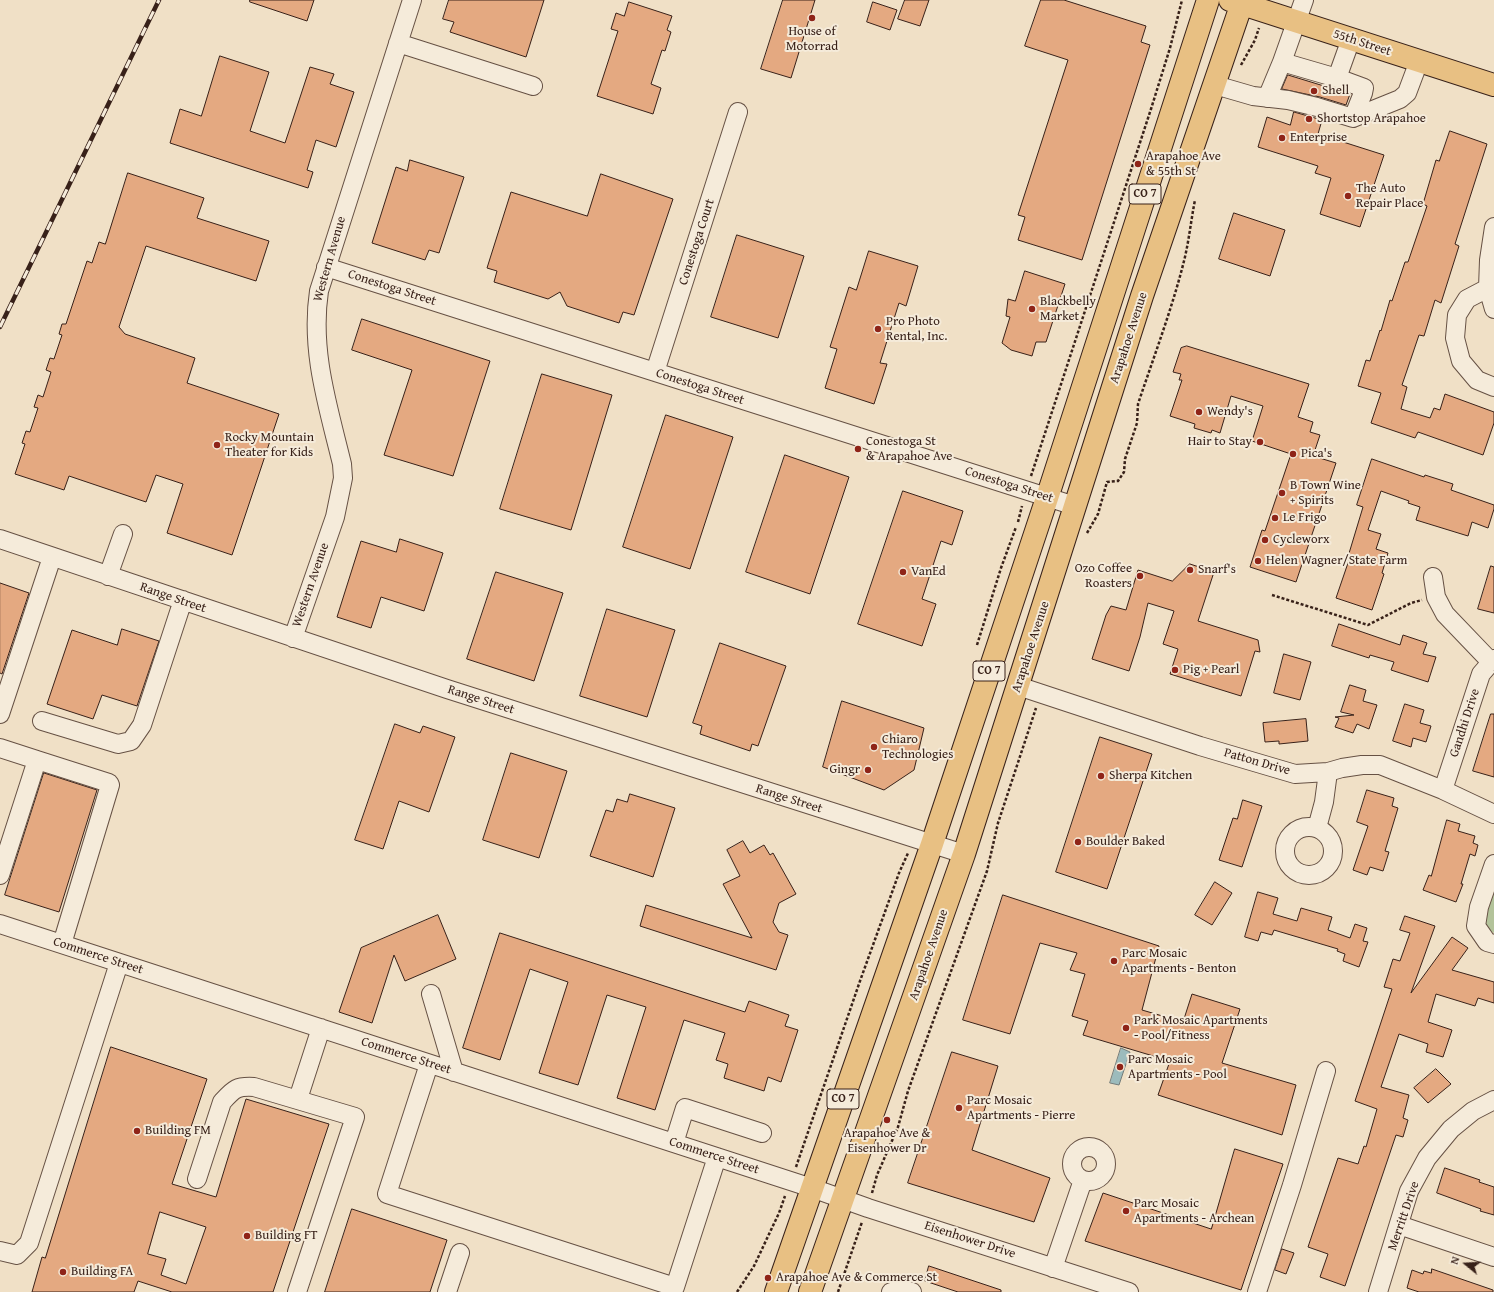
<!DOCTYPE html>
<style>
body{margin:0}
#map{position:relative;width:1494px;height:1292px;overflow:hidden;background:#f0e0c6;font-family:"Gentium Book Plus",serif}
canvas{display:block}
.north{position:absolute;left:1446px;top:1244px;width:40px;height:40px;-webkit-text-stroke:3px #f5ebda;paint-order:stroke;rotate:288deg;font-size:11px;font-weight:700;line-height:16px;text-align:center;color:#382119}
.north::after{content:'';display:block;margin:auto;width:14px;height:18px;background:#382119;clip-path:polygon(50% 0,100% 100%,50% 72%,0 100%)}
</style>
<div id="map">
<canvas width="1494" height="1292"></canvas>
<div class="north">N</div>
</div>
<script>
const ctx = document.querySelector('canvas').getContext('2d');
ctx.lineJoin = 'round';
function fill(path, color) {
  ctx.fillStyle = color;
  ctx.fill(path, 'evenodd');
}
function stroke(path, color, width, dash) {
  ctx.strokeStyle = color;
  ctx.lineWidth = width;
  ctx.lineCap = dash ? 'butt' : 'round';
  ctx.setLineDash(dash || []);
  ctx.stroke(path);
}
function label(font, color, halo, rows, align = 'center') {
  ctx.font = font + ' "Gentium Book Plus",serif';
  ctx.lineWidth = 4;
  ctx.setLineDash([]);
  ctx.textBaseline = 'middle';
  ctx.strokeStyle = halo;
  ctx.fillStyle = color;
  for (const [text, x, y, turn = 0] of rows) {
    ctx.save();
    ctx.translate(x, y);
    ctx.rotate((+turn || 0) * Math.PI / 180);
    ctx.textAlign = isNaN(turn) ? turn : align;
    if (halo) ctx.strokeText(text, 0, 0);
    ctx.fillText(text, 0, 0);
    ctx.restore();
  }
}
fill(new Path2D(`
 M1494 885V933C1476 921 1488 901 1494 885Z`), '#b3c39a');
const water = new Path2D(`
 M1121 1048 1130 1052 1119 1085 1110 1083Z`);
fill(water, '#9cbbbc');
stroke(water, '#747d7b', 1);
const building = new Path2D(`
 M250 0H314L307 21 250 2Z
 M449 0H544L526 57 450 32 454 22 443 19Z
 M783 0H815L791 78 761 69Z
 M905 0H929L920 26 898 19Z
 M1041 0H1064L1146 26 1141 42 1150 45 1082 260 1018 240 1025 217 1018 215 1068 60 1025 46Z
 M629 2 672 16 667 30 671 32 665 51 662 50 651 84 661 88 653 114 597 96 618 31 611 29 616 13 624 16Z
 M873 2 897 10 890 30 867 22Z
 M220 56 269 72 250 131 285 143 310 67 334 74 330 84 354 92 336 147 316 140 307 170 313 172 308 188 170 143 180 109 201 116Z
 M1288 75 1350 94 1346 105 1320 97 1282 89Z
 M1294 112 1322 120 1318 134 1384 155 1360 227 1320 214 1331 178 1315 173 1318 166 1258 147 1267 117 1290 125Z
 M1450 131 1487 144 1455 244 1459 246 1441 303 1435 300 1424 336 1419 335 1402 385 1407 387 1401 409 1430 418 1434 408 1440 410 1445 394 1494 412V423L1483 455 1418 432 1415 438 1371 423 1381 393 1358 386 1366 360 1370 361 1380 330 1381 331 1390 300 1392 301 1405 262H1408L1427 206 1423 204 1436 160 1439 161Z
 M410 160 464 177 439 253 429 250 425 260 372 243 396 167 407 171Z
 M128 173 204 198 197 218 269 241 256 281 146 246 119 327 125 334 195 358 187 383 279 414 232 555 167 533 183 484 156 475 146 502 69 476 64 490 15 474 25 444 22 443 26 431 30 432 38 408 34 407 38 395 43 397 51 372 46 370 50 358 54 359 62 335 59 334 62 324H66L87 261 92 263 99 242 105 244Z
 M601 174 673 199 634 315 623 312 619 323 567 306 560 292 548 299 494 282 497 271 487 268 511 192 587 216Z
 M1234 213 1285 230 1270 276 1219 259Z
 M737 235 804 256 778 338 711 317Z
 M869 251 918 266 906 306 899 303 880 363 887 364 874 404 825 388 837 349 830 347 849 287 856 290Z
 M1025 271 1065 284 1046 342H1036L1032 356 1011 350 1002 343 1010 317 1006 316 1008 299 1015 301Z
 M362 319 490 361 453 476 384 455 412 370 352 350Z
 M1187 346 1309 384 1298 417 1313 422 1310 432 1320 435 1313 456 1336 463 1296 582 1250 567 1262 530 1265 531 1291 454 1252 441 1263 406 1231 396 1220 433 1212 430 1211 433 1194 428 1195 424 1170 416 1182 380H1179L1181 374 1173 372 1181 348Z
 M542 374 612 395 571 530 500 509Z
 M666 415 733 437 690 569 623 547Z
 M785 455 849 477 810 594 746 572Z
 M1372 459 1424 477 1425 475 1453 484 1451 490 1494 505V509L1488 528 1472 522 1468 536 1416 520 1420 507 1408 503 1409 501 1381 491 1368 530 1381 534 1376 549 1388 553 1382 573 1384 574 1372 610 1336 598 1349 560H1347L1363 507 1357 505Z
 M903 491 963 511 952 545 941 541 922 599 936 604 922 646 858 624Z
 M400 539 443 553 424 611 381 597 371 628 337 617 361 541 396 552Z
 M1190 564 1214 572 1198 621 1258 640 1260 652 1255 651 1241 696 1170 674 1178 649 1163 644 1174 611 1148 603 1140 637 1129 671 1092 659 1106 615 1111 606 1126 610 1138 570 1172 581Z
 M1491 566 1494 567V613L1478 609Z
 M496 572 563 593 534 681 467 659Z
 M0 583 29 593 2 674 0 673Z
 M607 609 675 630 647 717 580 696Z
 M1339 624 1400 645 1403 635 1427 643 1423 654 1436 657 1428 682 1391 670 1394 662 1370 655 1369 658 1332 646Z
 M122 629 159 641 137 706 102 695 93 719 47 704 72 630 117 645Z
 M720 643 786 666 758 746 752 744 750 751 700 734 702 726 693 723Z
 M1284 654 1311 662 1300 700 1274 693Z
 M1350 685 1366 690 1363 701 1377 705 1369 729 1357 724 1353 733 1335 727 1339 718 1335 717 1354 715 1341 712Z
 M842 701 924 728 914 770 884 790 823 767Z
 M1405 704 1424 710 1420 723 1431 726 1426 742 1413 738 1411 747 1393 741Z
 M1491 714H1494V777L1473 771Z
 M1306 719 1308 741 1279 744V741L1265 742 1263 723Z
 M395 724 420 733 423 726 455 737 429 812 399 801 383 849 355 840Z
 M1100 737 1152 754 1107 889 1056 872Z
 M511 753 567 771 539 858 483 840Z
 M44 773 97 790 59 912 5 895Z
 M1367 790 1394 798 1392 806 1398 808 1385 851 1389 852 1383 871 1370 867 1367 875 1353 870 1368 826 1357 822Z
 M630 794 675 808 653 877 590 856 606 810 613 812 617 799 627 802Z
 M1243 800 1262 806 1242 867 1219 860 1233 818 1237 819Z
 M1447 820 1460 824 1458 831 1475 836 1473 843 1478 845 1475 856 1470 854 1461 884H1463L1456 902 1423 890 1429 875 1431 876Z
 M743 841 750 853 764 845 770 855 773 853 796 894 779 903 773 922 779 932 788 935 776 970 640 926 646 905 752 938 723 884 740 876 727 850Z
 M1215 882 1232 893 1212 925 1195 915Z
 M1258 892 1278 898 1273 914 1297 921 1301 908 1332 917 1328 930 1350 938 1355 924 1367 928 1363 941 1368 942 1359 967 1343 961 1345 954 1337 951 1338 949 1274 930 1272 935 1261 932 1258 941 1245 937Z
 M1003 895 1159 946 1142 1010 1183 1022 1192 994 1240 1009 1222 1063 1296 1085 1282 1135 1158 1095 1170 1061 1083 1035 1088 1021 1072 1016 1085 974 1070 970 1077 953 1040 943 1010 1034 963 1020Z
 M438 915 456 959 405 981 394 955 372 1023 339 1012 361 948Z
 M1405 916 1435 926 1411 993 1452 937 1468 948 1452 970 1494 982V1003L1478 998 1475 1006 1436 994 1428 1022 1452 1030 1443 1057 1426 1052 1428 1044 1399 1034 1381 1087 1409 1095 1403 1118 1408 1120 1403 1137 1396 1135 1345 1286 1320 1277 1328 1254 1308 1247 1338 1158 1358 1164 1364 1146 1366 1147 1377 1109 1355 1101 1392 989 1384 987 1393 959 1400 961 1410 933 1400 930Z
 M500 933 745 1012 749 1001 789 1015 785 1026 798 1030 781 1082 768 1077 764 1091 724 1078 728 1064 716 1060 725 1033 684 1020 655 1110 617 1098 646 1007 607 995 578 1085 539 1073 568 982 530 969 500 1060 463 1048Z
 M111 1047 207 1079 172 1184 216 1197 246 1099 329 1124 273 1292H172L138 1281 134 1292H32L42 1257 45 1258ZM160 1212 206 1227 186 1284 161 1275 166 1259 148 1254Z
 M952 1052 998 1066 972 1150 1050 1178 1034 1222 908 1183Z
 M1436 1069 1451 1084 1428 1103 1414 1088Z
 M1235 1149 1283 1164 1241 1290 1085 1241 1103 1193 1211 1229Z
 M1445 1168 1480 1180 1479 1182 1494 1187V1215L1480 1211 1481 1209 1437 1193Z
 M352 1209 447 1240 430 1292H325Z
 M1282 1249 1294 1253 1286 1274 1275 1270Z
 M929 1266 1001 1290V1292H958L925 1281Z
 M1432 1269 1493 1290V1292H1419L1407 1288 1412 1270 1423 1274 1424 1271 1431 1273Z`);
fill(building, '#e4a981');
stroke(building, '#382119', 1);
const minor = new Path2D(`
 M1304 0 1282 62 1337 78 1351 39
 M398 43 533 86
 M1337 78 1364 88 1363 93 1353 118
 M1215 85 1253 96 1288 100 1317 107 1353 118 1400 99 1407 93 1419 61
 M1267 98 1282 62
 M1494 227 1489 260 1488 288 1494 309
 M326 267 1075 506
 M1488 288 1467 299 1457 315 1455 338 1461 361 1477 380 1494 387
 M655 372 738 112
 M0 539 447 689 964 854
 M108 576 123 534
 M1433 577 1436 597 1445 614 1491 662
 M293 638 335 517 343 478 342 464C328 406 310 351 319 291L412 0
 M1018 686 1200 746 1295 774 1328 772 1342 768 1362 765H1380L1443 790 1494 814
 M0 714 52 557
 M42 721 118 744 131 741 142 725 183 600
 M0 748 37 760
 M1443 790 1481 674 1494 659
 M1285 851a24 24 0 1 1 48 0a24 24 0 1 1-48 0Z
 M1317 828 1324 802 1328 772
 M1494 864 1479 907 1476 926 1487 942 1494 944
 M0 875 37 760 109 783 110 785 62 944
 M0 924 812 1188 868 1208 1129 1292
 M431 994 454 1072
 M429 1064 387 1194 675 1287 717 1157
 M298 1099 321 1028
 M674 1143 685 1108 762 1133
 M1072 1164a17 17 0 1 1 34 0a17 17 0 1 1-34 0Z
 M197 1179 222 1102C234 1089 236 1086 254 1087L355 1117 297 1292
 M1399 1225 1494 1257
 M0 1251 17 1255 29 1243 119 963
 M1053 1268 1083 1180
 M447 1292 460 1253
 M891 1292 901 1289 912 1292
 M1257 1292 1292 1185 1326 1071
 M1378 1292 1409 1191 1427 1158 1451 1129 1473 1111 1494 1100`);
const major = new Path2D(`
 M1230 0 1494 85
 M776 1292 932 844 1047 498 1208 0
 M810 1292 964 854 1142 296 1243 0`);
stroke(minor, '#665144', 20);
stroke(major, '#382119', 24);
stroke(new Path2D(`
 M1241 65 1255 40 1259 28
 M1031 476 1151 109 1170 48 1182 0
 M1018 522 1022 506
 M1087 533 1098 514 1107 482 1118 481 1124 472 1125 459 1137 423 1138 404C1154 356 1172 309 1184 261 1189 241 1191 220 1195 200
 M1272 595 1368 625 1411 603 1422 600
 M977 645 1001 568 1016 527
 M796 1167 860 981 899 873 908 853
 M872 1193 877 1175 898 1127 908 1091 987 871 998 823 1036 708
 M737 1292 754 1266 779 1213 785 1196
 M838 1292 862 1222`), '#382119', 2.5, [3, 2]);
stroke(minor, '#f5ebda', 18);
stroke(major, '#e8c083', 22);
const rail = new Path2D(`
 M0 327 159 0`);
stroke(rail, '#382119', 4.5);
stroke(rail, '#f5ebda', 3, [9]);
for (const [x, y, r, color] of [
 [812,18,4,"#8f2418"],
 [1314,91,4,"#8f2418"],
 [1309,119,4,"#8f2418"],
 [1282,138,4,"#8f2418"],
 [1138,164,4,"#8f2418"],
 [1348,196,4,"#8f2418"],
 [1032,309,4,"#8f2418"],
 [878,329,4,"#8f2418"],
 [1199,412,4,"#8f2418"],
 [1260,442,4,"#8f2418"],
 [217,445,4,"#8f2418"],
 [858,449,4,"#8f2418"],
 [1293,454,4,"#8f2418"],
 [1282,493,4,"#8f2418"],
 [1275,518,4,"#8f2418"],
 [1265,540,4,"#8f2418"],
 [1258,561,4,"#8f2418"],
 [1190,570,4,"#8f2418"],
 [903,572,4,"#8f2418"],
 [1140,576,4,"#8f2418"],
 [1175,670,4,"#8f2418"],
 [874,747,4,"#8f2418"],
 [868,770,4,"#8f2418"],
 [1101,776,4,"#8f2418"],
 [1078,842,4,"#8f2418"],
 [1114,961,4,"#8f2418"],
 [1126,1028,4,"#8f2418"],
 [1120,1067,4,"#8f2418"],
 [959,1108,4,"#8f2418"],
 [887,1120,4,"#8f2418"],
 [137,1131,4,"#8f2418"],
 [1126,1211,4,"#8f2418"],
 [247,1236,4,"#8f2418"],
 [63,1272,4,"#8f2418"],
 [768,1278,4,"#8f2418"]
]) {
  const dot = new Path2D();
  dot.arc(x, y, r, 0, 2 * Math.PI);
  ctx.fillStyle = color;
  ctx.fill(dot);
  stroke(dot, '#f5ebda', 1.5);
}
for (const [x, y, w] of [
 [1145,194,32],
 [989,671,32],
 [843,1099,32]
]) {
  const box = new Path2D();
  box.roundRect(x - w / 2, y - 10, w, 20, 3);
  ctx.fillStyle = '#f5ebda';
  ctx.fill(box);
  stroke(box, '#382119', 1);
}
label('bold 12px', '#382119', null, [
 ["CO 7",1145,194],
 ["CO 7",989,671],
 ["CO 7",843,1099]
]);
label('13px', '#382119', '#f5ebda', [
 ["House of",812,32,"center"],
 ["Motorrad",812,47,"center"],
 ["Shell",1322,91],
 ["Shortstop Arapahoe",1317,119],
 ["Enterprise",1290,138],
 ["Arapahoe Ave",1146,157],
 ["& 55th St",1146,172],
 ["The Auto",1356,189],
 ["Repair Place",1356,204],
 ["Blackbelly",1040,302],
 ["Market",1040,317],
 ["Pro Photo",886,322],
 ["Rental, Inc.",886,337],
 ["Wendy's",1207,412],
 ["Rocky Mountain",225,438],
 ["Theater for Kids",225,453],
 ["Conestoga St",866,442],
 ["& Arapahoe Ave",866,457],
 ["Hair to Stay",1252,442,"right"],
 ["Pica's",1301,454],
 ["B Town Wine",1290,486],
 ["+ Spirits",1290,501],
 ["Le Frigo",1283,518],
 ["Cycleworx",1273,540],
 ["Helen Wagner/State Farm",1266,561],
 ["Ozo Coffee",1132,569,"right"],
 ["Roasters",1132,584,"right"],
 ["Snarf's",1198,570],
 ["VanEd",911,572],
 ["Pig + Pearl",1183,670],
 ["Chiaro",882,740],
 ["Technologies",882,755],
 ["Gingr",860,770,"right"],
 ["Sherpa Kitchen",1109,776],
 ["Boulder Baked",1086,842],
 ["Parc Mosaic",1122,954],
 ["Apartments - Benton",1122,969],
 ["Park Mosaic Apartments",1134,1021],
 ["- Pool/Fitness",1134,1036],
 ["Parc Mosaic",1128,1060],
 ["Apartments - Pool",1128,1075],
 ["Parc Mosaic",967,1101],
 ["Apartments - Pierre",967,1116],
 ["Building FM",145,1131],
 ["Arapahoe Ave &",887,1134,"center"],
 ["Eisenhower Dr",887,1149,"center"],
 ["Parc Mosaic",1134,1204],
 ["Apartments - Archean",1134,1219],
 ["Building FT",255,1236],
 ["Building FA",71,1272],
 ["Arapahoe Ave & Commerce St",776,1278]
], 'left');
label('13px', '#382119', '#f5ebda', [
 ["55th Street",1362,43,18],
 ["Conestoga Court",697,242,-72],
 ["Western Avenue",330,259,-74],
 ["Conestoga Street",392,288,18],
 ["Arapahoe Avenue",1129,338,-72],
 ["Conestoga Street",700,387,18],
 ["Conestoga Street",1009,485,18],
 ["Western Avenue",311,585,-71],
 ["Range Street",173,598,19],
 ["Arapahoe Avenue",1031,647,-72],
 ["Range Street",481,700,18],
 ["Gandhi Drive",1465,723,-72],
 ["Patton Drive",1257,762,16],
 ["Range Street",789,799,18],
 ["Arapahoe Avenue",929,955,-71],
 ["Commerce Street",98,956,18],
 ["Commerce Street",406,1056,18],
 ["Commerce Street",714,1156,18],
 ["Merritt Drive",1404,1216,-71],
 ["Eisenhower Drive",970,1240,18]
]);
</script>
